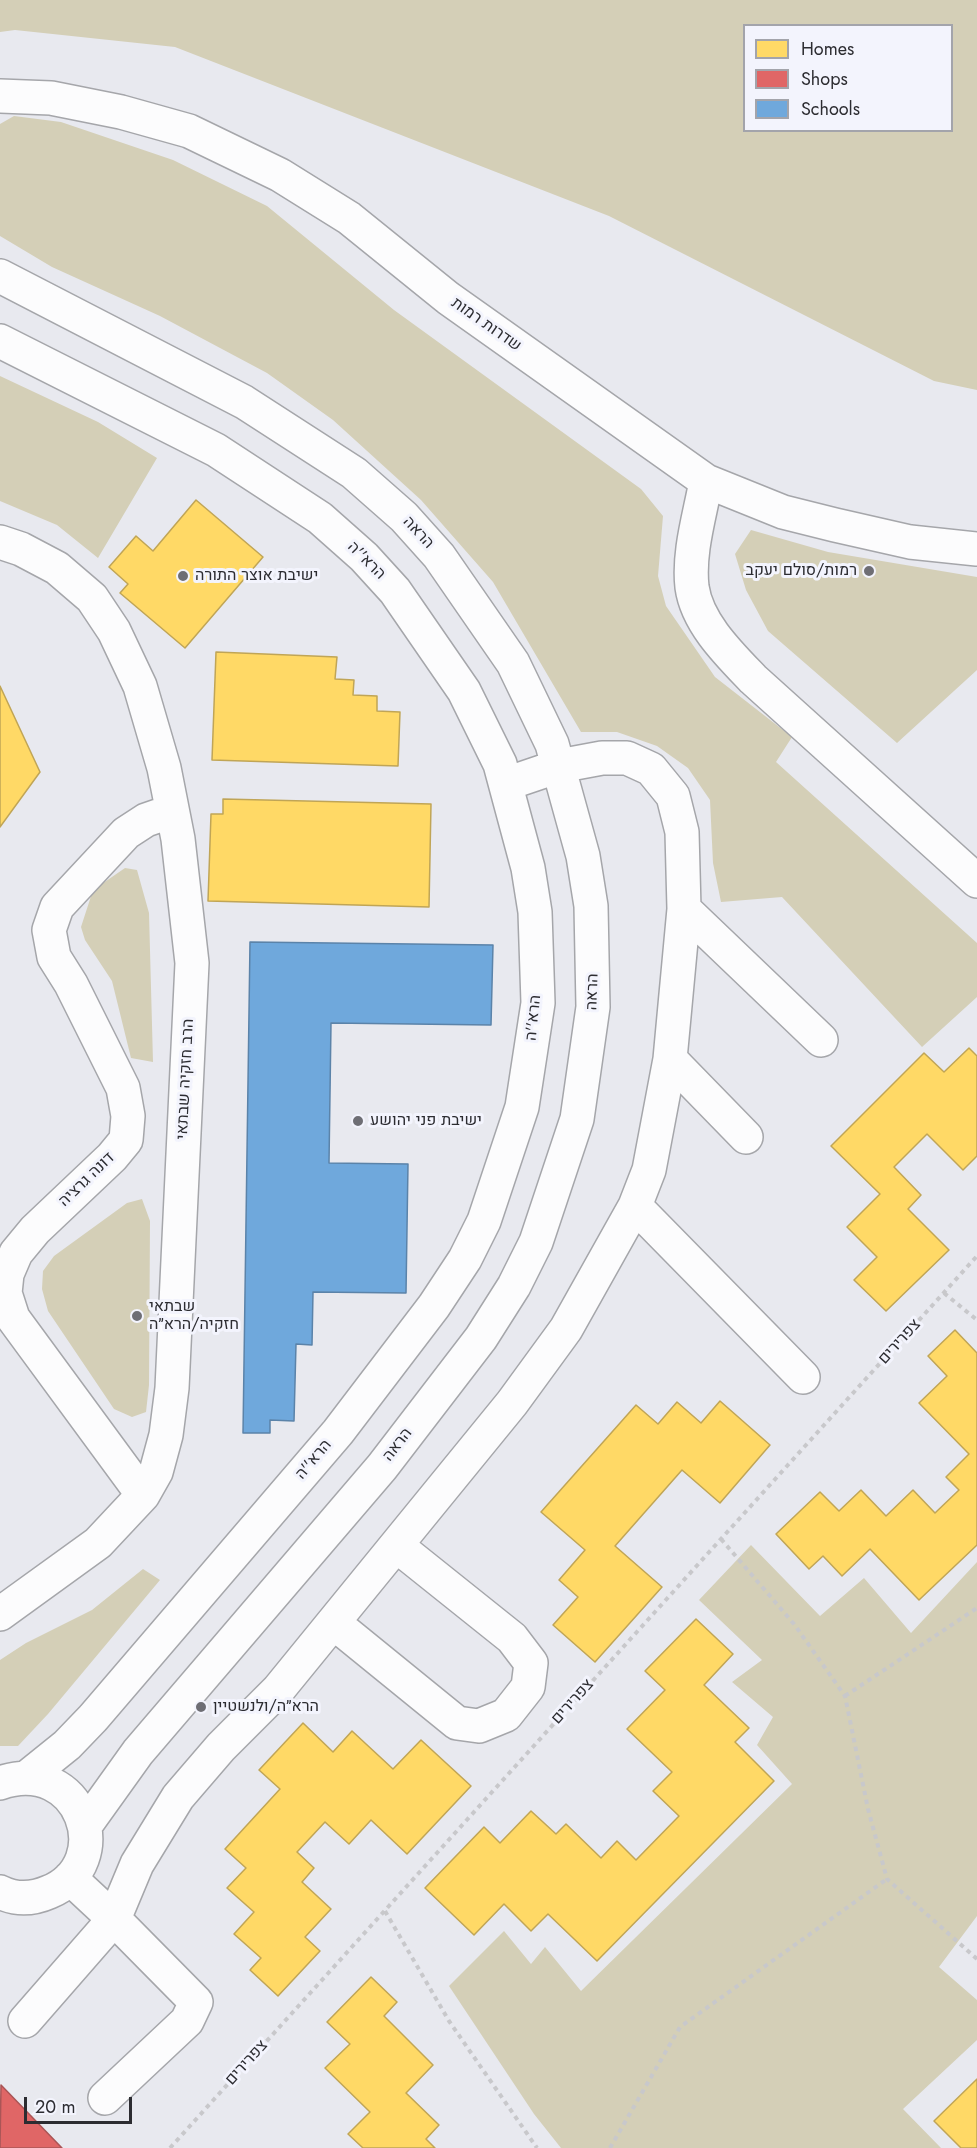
<!DOCTYPE html>
<meta charset="utf-8">
<style>
body{margin:0}
#map{position:relative;width:977px;height:2148px;overflow:hidden;background:#e8e9ef;font-family:Jost,sans-serif}
canvas{display:block}
.legend{position:absolute;left:743px;top:24px;width:210px;height:108px;box-sizing:border-box;background:#f3f4fd;border:2px solid #a3a4ab;margin:0;padding:8px 10px;list-style:none;font-size:18px;color:#2c2c31}
.legend li{display:flex;align-items:center;gap:12px;height:30px}
.legend b{width:30px;border:2px solid #a3a4ab}
.scale{position:absolute;left:24px;top:2097px;width:108px;height:27px;box-sizing:border-box;border:3px solid #2c2c31;border-top:0;padding-left:8px;font-size:18px;line-height:21px;white-space:nowrap;color:#2c2c31;-webkit-text-stroke:4px #f3f4fd;paint-order:stroke}
</style>
<div id="map">
<canvas width="977" height="2148"></canvas>
<ul class="legend">
<li><b style="height:16px;background:#ffd966"></b>Homes</li>
<li><b style="height:16px;background:#e06666"></b>Shops</li>
<li><b style="height:16px;background:#6fa8dc"></b>Schools</li>
</ul>
<div class="scale">20 m</div>
</div>
<script>
const ctx = document.querySelector('canvas').getContext('2d');
ctx.lineJoin = 'round';
function fill(path, color) {
  ctx.fillStyle = color;
  ctx.fill(path, 'evenodd');
}
function stroke(path, color, width, dash) {
  ctx.strokeStyle = color;
  ctx.lineWidth = width;
  ctx.lineCap = dash ? 'butt' : 'round';
  ctx.setLineDash(dash || []);
  ctx.stroke(path);
}
function label(font, color, halo, rows, align = 'center') {
  ctx.font = font + ' Jost,Heebo,sans-serif';
  ctx.lineWidth = 6;
  ctx.setLineDash([]);
  ctx.textBaseline = 'middle';
  ctx.strokeStyle = halo;
  ctx.fillStyle = color;
  for (const [text, x, y, turn = 0] of rows) {
    ctx.save();
    ctx.translate(x, y);
    ctx.rotate((+turn || 0) * Math.PI / 180);
    ctx.textAlign = isNaN(turn) ? turn : align;
    if (halo) ctx.strokeText(text, 0, 0);
    ctx.fillText(text, 0, 0);
    ctx.restore();
  }
}
fill(new Path2D(`
 M0 0H977V390L934 381 609 216 175 47 15 30 0 32ZM744 26H952V130H744Z
 M14 116 61 122 173 160 267 206 394 310 641 489 663 516 658 576 666 606 715 677 792 737 776 762 977 943V997L922 1047 782 897 721 902 713 863 710 800 688 768 657 746 617 732H581L493 582 421 500 333 420 267 373 160 316 52 267 0 236V124Z
 M0 376 98 422 157 458 98 558 57 525 0 501Z
 M751 530 828 552 977 577V670L897 743 768 631 746 590 735 554Z
 M125 868 137 870 149 913 153 1062 131 1058 112 981 85 940 81 927 93 890Z
 M142 1199 150 1221 149 1385 146 1412 132 1417 114 1409 48 1311 42 1289 43 1271 54 1256 127 1203Z
 M751 1545 820 1616 864 1578 911 1633 977 1562V1916L939 1967 977 2000V2040L903 2109 941 2148H561L534 2114 449 1986 504 1931 531 1964 545 1947 581 1991 792 1784 757 1745 773 1717 732 1682 762 1660 699 1600Z
 M143 1569 160 1580 48 1714 18 1746H0V1660L26 1643 92 1610Z`), '#d4cfb7');
const homes = new Path2D(`
 M196 500 263 557 185 648 120 593 128 584 109 567 136 536 153 551Z
 M216 652 337 657 335 679 354 680 353 695 377 696V711L400 712 398 766 212 760Z
 M0 686 40 772 0 827Z
 M223 799 431 804 429 907 208 901 211 814H223Z
 M969 1048 977 1056V1156L963 1170 927 1134 894 1167 921 1195 908 1209 949 1250 886 1311 854 1280 877 1257 847 1227 880 1194 831 1146 924 1053 944 1072Z
 M955 1330 977 1353V1545L919 1600 870 1549 842 1576 823 1556 809 1569 776 1534 820 1492 839 1511 861 1490 886 1516 913 1490 935 1513 959 1490 946 1477 969 1454 919 1403 947 1376 928 1356Z
 M720 1401 770 1445 720 1503 682 1470 615 1546 662 1587 595 1662 553 1625 578 1597 559 1580 585 1550 541 1512 636 1405 658 1424 677 1402 701 1423Z
 M696 1619 733 1654 704 1685 749 1728 735 1742 774 1781 597 1961 548 1914 531 1931 504 1904 474 1935 425 1888 484 1827 500 1843 531 1811 556 1834 566 1824 601 1858 617 1841 636 1860 679 1816 653 1791 672 1772 627 1729 665 1690 645 1671Z
 M303 1723 333 1752 352 1731 393 1769 421 1740 471 1786 407 1854 371 1820 349 1844 325 1822 297 1852 314 1868 302 1882 331 1909 305 1937 320 1951 278 1996 250 1970 261 1958 234 1934 254 1912 227 1888 246 1868 225 1849 280 1789 259 1770Z
 M371 1977 397 2002 384 2016 433 2065 406 2093 439 2125 426 2139 435 2148H363L348 2134 370 2112 325 2068 350 2044 327 2022Z
 M977 2079V2148H961L934 2121Z`);
fill(homes, '#ffd966');
stroke(homes, '#c0a556', 1.5);
const shops = new Path2D(`
 M1 2085 62 2148H0Z`);
fill(shops, '#e06666');
stroke(shops, '#aa5556', 1.5);
const schools = new Path2D(`
 M250 942 493 945 491 1025 331 1023 329 1163 408 1164 406 1293 313 1292 312 1345 296 1344 294 1421 270 1420V1433H243Z`);
fill(schools, '#6fa8dc');
stroke(schools, '#5b83a9', 1.5);
const minor = new Path2D(`
 M0 96 51 98 121 112 189 131 280 175 349 218 448 298 706 481 783 512 835 525 910 542 977 549
 M0 276 244 402 354 473 404 517 439 556 513 663 552 744 583 856 591 906 593 1007 577 1119 536 1242 514 1286 481 1338 382 1467 138 1752 85 1826
 M0 341 216 450 320 518 364 557 395 591 464 691 500 764 528 868 535 912 538 1003 522 1107 484 1221 465 1259 434 1306 338 1432 93 1718 67 1745 26 1778
 M706 481C700 515 688 552 692 587 697 623 729 654 753 679L977 881
 M0 542 21 549 57 568 92 598 114 631 140 686 164 768 178 839 192 963 172 1388 166 1435 156 1472 143 1495 98 1543 0 1614
 M684 909 821 1040
 M670 1059 746 1137
 M635 1206 803 1377
 M143 1495 13 1318 5 1293 7 1274 16 1253 35 1230 112 1157 126 1140 128 1116 123 1088 71 984 54 957 49 930 57 907 126 833 146 820 172 811
 M334 1623 457 1723 479 1726 506 1715 528 1687 531 1663 512 1638 397 1546
 M0 1783C81 1755 119 1863 49 1892 33 1899 16 1900 0 1892
 M70 1878 114 1919 196 2002 187 2021 105 2098
 M25 2021 114 1919 137 1864 178 1797 221 1747 278 1690 512 1403 566 1329 635 1206 649 1170 670 1059 684 909 682 832 673 796 651 769 627 758H602L559 766 506 784`);
stroke(minor, '#a5a6aa', 36);
stroke(new Path2D(`
 M944 1293 977 1320
 M721 1539 794 1624 845 1696 868 1809 887 1879 977 1959
 M845 1696 977 1608
 M385 1911 449 2021 537 2148
 M170 2148 977 1256
 M610 2148 680 2027 887 1879`), '#c8c8cb', 4, [4.5, 4.5]);
stroke(minor, '#fcfcfd', 33);
for (const [x, y, r, color] of [
 [869,571,6,"#6e6e74"],
 [183,576,6,"#6e6e74"],
 [358,1121,6,"#6e6e74"],
 [137,1316,6,"#6e6e74"],
 [201,1707,6,"#6e6e74"]
]) {
  const dot = new Path2D();
  dot.arc(x, y, r, 0, 2 * Math.PI);
  ctx.fillStyle = color;
  ctx.fill(dot);
  stroke(dot, '#f3f4fd', 2);
}
label('16px', '#2c2c31', '#f3f4fd', [
 ["שדרות רמות",486,325,35],
 ["הראה",418,533,47],
 ["הרא''ה",366,561,45],
 ["הראה",593,992,-88],
 ["הרא''ה",534,1018,-84],
 ["הרב חזקיה שבתאי",186,1079,-87],
 ["דונה גרציה",87,1180,-44],
 ["צפרירים",900,1342,-48],
 ["הראה",398,1445,-52],
 ["הרא''ה",314,1460,-50],
 ["צפרירים",573,1702,-48],
 ["צפרירים",247,2063,-48]
]);
label('16px', '#2c2c31', '#f3f4fd', [
 ["רמות/סולם יעקב",857,571,"right"],
 ["ישיבת אוצר התורה",195,576],
 ["ישיבת פני יהושע",370,1121],
 ["שבתאי",149,1307],
 ["חזקיה/הרא״ה",149,1325],
 ["הרא״ה/ולנשטיין",213,1707]
], 'left');
</script>
